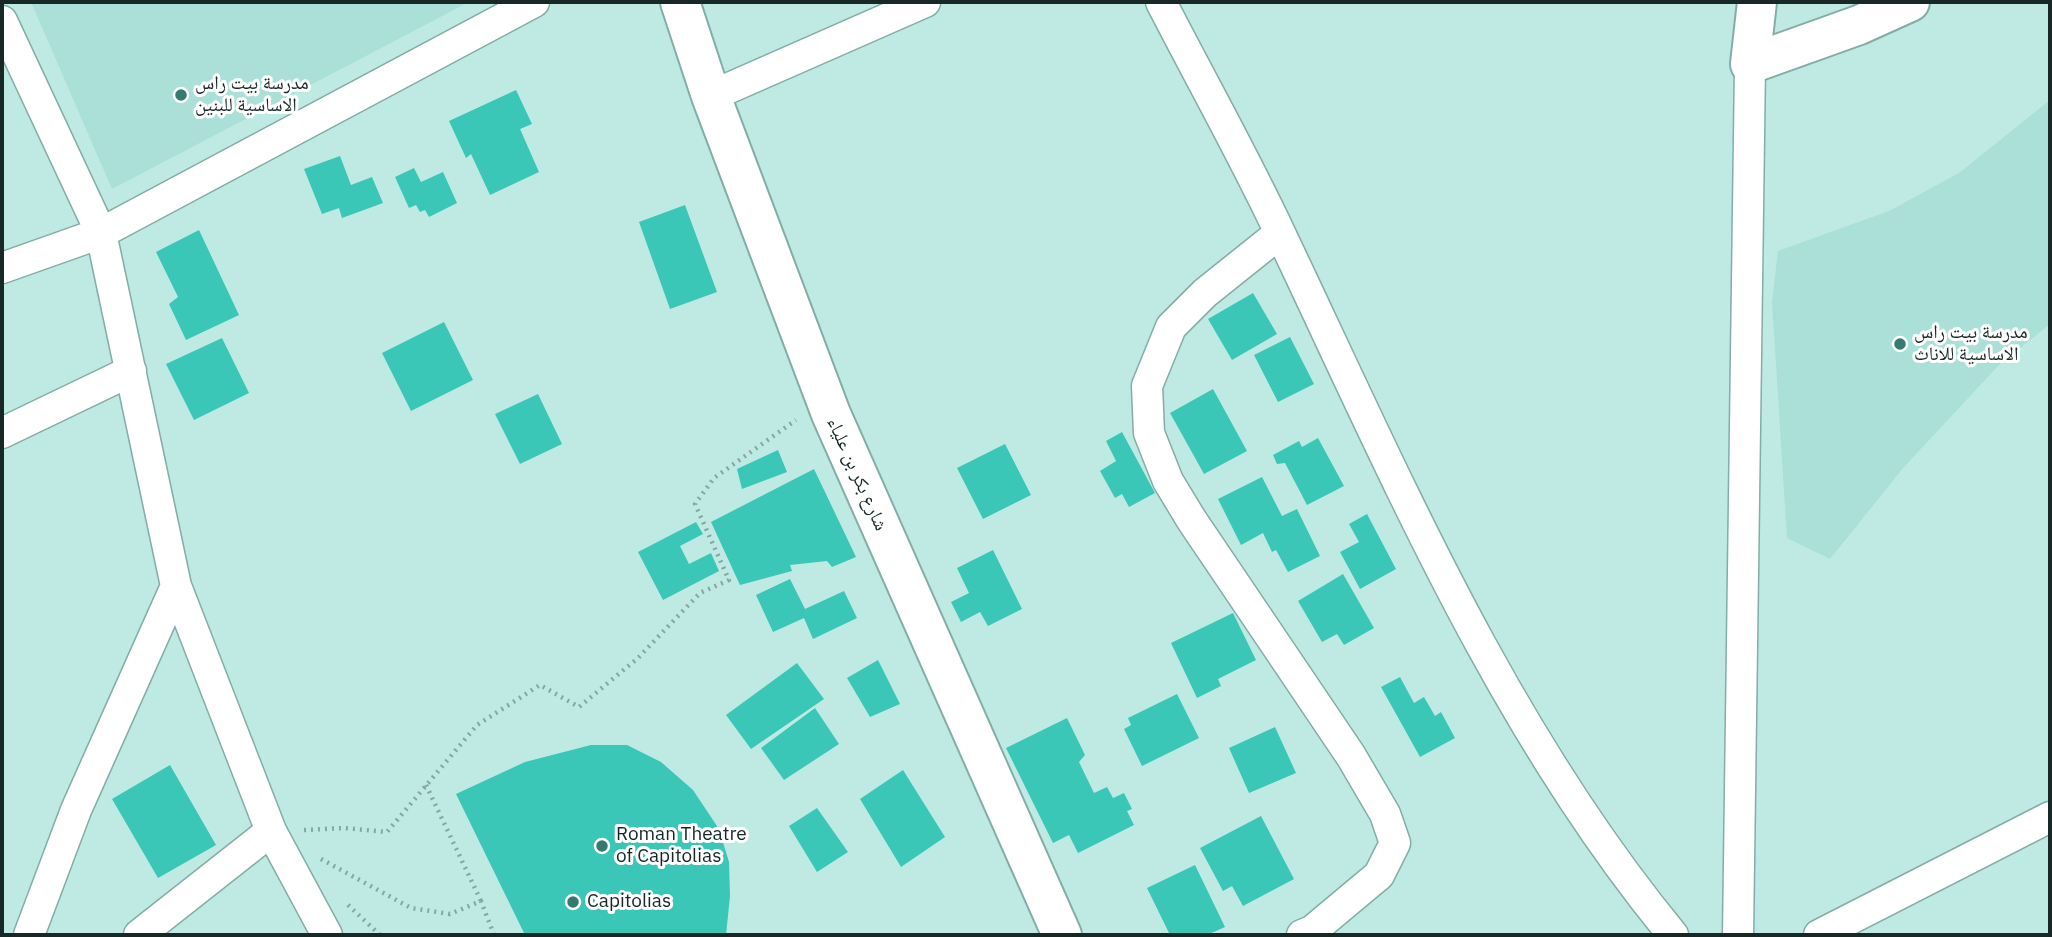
<!DOCTYPE html>
<meta charset="utf-8">
<style>
body{margin:0}
#map{position:relative;width:2052px;height:937px;overflow:hidden;background:#beeae3;font-family:"IBM Plex Sans",sans-serif}
canvas{display:block}
.frame{position:absolute;inset:0;border:4px solid #172826;pointer-events:none}
</style>
<div id="map">
<canvas width="2052" height="937"></canvas>
<div class="frame"></div>
</div>
<script>
const ctx = document.querySelector('canvas').getContext('2d');
ctx.lineJoin = 'round';
function fill(path, color) {
  ctx.fillStyle = color;
  ctx.fill(path, 'evenodd');
}
function stroke(path, color, width, dash) {
  ctx.strokeStyle = color;
  ctx.lineWidth = width;
  ctx.lineCap = dash ? 'butt' : 'round';
  ctx.setLineDash(dash || []);
  ctx.stroke(path);
}
function label(font, color, halo, rows, align = 'center') {
  ctx.font = font + ' "IBM Plex Sans","Noto Naskh Arabic",sans-serif';
  ctx.lineWidth = 6;
  ctx.setLineDash([]);
  ctx.textBaseline = 'middle';
  ctx.strokeStyle = halo;
  ctx.fillStyle = color;
  for (const [text, x, y, turn = 0] of rows) {
    ctx.save();
    ctx.translate(x, y);
    ctx.rotate((+turn || 0) * Math.PI / 180);
    ctx.textAlign = isNaN(turn) ? turn : align;
    if (halo) ctx.strokeText(text, 0, 0);
    ctx.fillText(text, 0, 0);
    ctx.restore();
  }
}
fill(new Path2D(`
 M31 2H469L112 189Z
 M2050 100V324L1999 365 1904 467 1830 559 1787 538 1772 302 1778 251 1889 211 1959 173Z`), '#aae0d7');
fill(new Path2D(`
 M516 90 532 124 520 129 539 172 490 195 471 154 466 158 449 121Z
 M340 156 351 185 372 177 383 203 342 218 339 208 322 214 304 169Z
 M414 168 421 182 443 172 457 203 429 217 425 210 420 212 416 205 409 208 395 177Z
 M685 205 717 292 670 309 639 222Z
 M199 230 239 315 186 340 169 304 178 297 156 252Z
 M1253 293 1277 334 1232 360 1208 319Z
 M444 322 473 380 411 411 382 353Z
 M1290 337 1314 384 1278 402 1254 355Z
 M222 338 249 393 194 420 166 364Z
 M1213 389 1247 451 1204 474 1170 413Z
 M538 394 562 444 520 464 495 414Z
 M1122 432 1155 493 1129 507 1122 494 1115 498 1100 471 1116 461 1106 441Z
 M1318 438 1344 486 1307 505 1285 463 1277 464 1273 455 1299 441 1302 447Z
 M1005 444 1031 495 983 519 957 468Z
 M778 450 787 472 742 489 737 469Z
 M814 469 856 557 832 567 827 561 790 565 792 571 740 585 711 522Z
 M1262 477 1282 516 1297 509 1320 556 1288 572 1276 550 1272 552 1263 533 1241 545 1218 499Z
 M1367 514 1396 569 1360 589 1340 552 1359 542 1349 524Z
 M696 522 703 534 680 546 689 564 711 553 719 571 663 600 638 552Z
 M993 550 1022 609 988 626 980 612 961 622 951 602 969 593 957 568Z
 M1343 574 1374 628 1344 645 1337 634 1322 642 1298 601Z
 M790 579 805 609 844 591 857 618 813 639 804 618 773 632 756 595Z
 M1233 613 1256 660 1218 679 1221 686 1197 698 1171 643Z
 M878 660 900 704 870 717 847 678Z
 M797 663 824 699 751 749 726 715Z
 M1400 677 1414 703 1424 697 1435 716 1441 712 1455 738 1420 757 1381 687Z
 M1177 694 1199 738 1142 766 1124 729 1131 725 1128 718Z
 M815 708 839 744 784 780 761 748Z
 M1067 718 1085 755 1079 762 1094 793 1107 787 1113 798 1124 793 1132 809 1127 811 1134 825 1078 853 1069 835 1053 843 1006 748Z
 M1275 727 1296 773 1249 793 1229 748Z
 M591 745H627L661 762 693 790 719 829 729 862 730 896 726 935H525L456 794 525 762Z
 M170 765 216 845 158 878 112 799Z
 M903 770 945 837 901 867 860 799Z
 M817 808 848 852 817 872 789 826Z
 M1261 816 1294 879 1243 906 1232 886 1223 891 1200 848Z
 M1195 865 1225 927 1207 935H1170L1147 888Z`), '#3ac7b8');
const street = new Path2D(`
 M1161 2C1201 80 1244 156 1281 235 1396 477 1502 728 1673 935
 M2 21 101 233 176 586 271 831 327 935
 M711 96 925 2
 M1280 233 1205 293 1171 327 1147 386 1149 433 1168 481 1191 519 1351 756 1385 814 1395 843 1379 875 1312 931 1302 935
 M2 268 101 233 534 2
 M2 433 131 371
 M29 935 76 810 176 586
 M139 935 271 831
 M1738 935 1750 64
 M1819 935 2050 817`);
const secondary = new Path2D(`
 M680 2 711 96 831 414 1062 935
 M1757 2 1750 64 1859 25 1910 2`);
stroke(street, '#83ada6', 33);
stroke(secondary, '#83ada6', 42);
stroke(new Path2D(`
 M426 785 481 901
 M304 830 344 828 387 832 477 725 540 685 579 707 638 658 700 593 729 580 695 504 714 478 796 420
 M321 859 411 908 450 914 481 901 494 935
 M348 905 380 935`), '#84a7a2', 4.5, [2, 5]);
stroke(street, '#fff', 30);
stroke(secondary, '#fff', 38);
for (const [x, y, r, color] of [
 [181,95,7,"#347a71"],
 [1900,344,7,"#347a71"],
 [602,846,7,"#347a71"],
 [573,902,7,"#347a71"]
]) {
  const dot = new Path2D();
  dot.arc(x, y, r, 0, 2 * Math.PI);
  ctx.fillStyle = color;
  ctx.fill(dot);
  stroke(dot, '#fff', 2.5);
}
label('19px', '#172826', '#fff', [
 ["مدرسة بيت راس",195,84],
 ["الاساسية للبنين",195,106],
 ["مدرسة بيت راس",1914,333],
 ["الاساسية للاناث",1914,355],
 ["Roman Theatre",616,835],
 ["of Capitolias",616,857],
 ["Capitolias",587,902]
], 'left');
label('19px', '#172826', '#fff', [
 ["شارع بكر بن علياء",857,474,66]
]);
</script>
